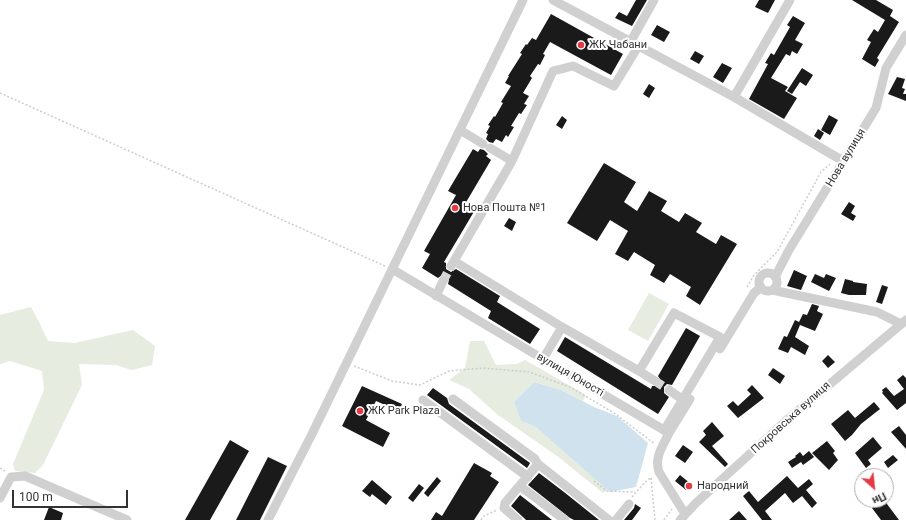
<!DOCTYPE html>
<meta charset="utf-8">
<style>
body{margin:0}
#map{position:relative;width:906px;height:520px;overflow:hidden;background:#fff;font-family:Roboto,sans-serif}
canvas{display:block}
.north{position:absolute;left:854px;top:468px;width:40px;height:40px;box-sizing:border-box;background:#fff;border:1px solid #adadad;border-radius:50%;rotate:153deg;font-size:11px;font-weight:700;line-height:16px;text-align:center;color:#333}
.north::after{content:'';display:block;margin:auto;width:14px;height:18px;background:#e63946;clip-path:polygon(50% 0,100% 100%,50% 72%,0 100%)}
.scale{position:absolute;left:12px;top:490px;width:116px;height:18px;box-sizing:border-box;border:2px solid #333;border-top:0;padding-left:5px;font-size:12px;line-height:14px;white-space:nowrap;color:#333;-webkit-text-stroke:3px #fff;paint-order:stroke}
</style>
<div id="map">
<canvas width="906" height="520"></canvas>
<div class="north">Пн</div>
<div class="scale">100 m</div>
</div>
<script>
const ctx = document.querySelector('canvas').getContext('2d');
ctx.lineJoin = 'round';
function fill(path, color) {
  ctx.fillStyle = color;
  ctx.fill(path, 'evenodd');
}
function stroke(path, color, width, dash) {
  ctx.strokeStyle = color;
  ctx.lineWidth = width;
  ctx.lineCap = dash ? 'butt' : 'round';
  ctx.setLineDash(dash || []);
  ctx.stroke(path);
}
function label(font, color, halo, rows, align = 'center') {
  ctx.font = font + ' Roboto,sans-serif';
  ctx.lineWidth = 4;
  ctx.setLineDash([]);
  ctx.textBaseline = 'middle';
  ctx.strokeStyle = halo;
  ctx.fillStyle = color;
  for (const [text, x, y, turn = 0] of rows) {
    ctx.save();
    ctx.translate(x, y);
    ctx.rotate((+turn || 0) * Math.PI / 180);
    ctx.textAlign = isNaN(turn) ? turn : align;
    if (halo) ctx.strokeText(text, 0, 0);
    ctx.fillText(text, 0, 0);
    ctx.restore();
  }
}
fill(new Path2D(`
 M649 293 669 304 648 341 628 330Z
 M31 307 40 324 48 341 75 343 133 330 155 346 152 365 132 370 116 365 79 364 82 385 43 465 35 473 15 471 13 464 44 390 42 371 10 361 0 364V315Z
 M470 341H484L496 365 517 364 525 360 586 395 583 401 561 390 534 382 514 402 521 421 536 427 611 488 603 493 557 456 498 415 469 389 449 380 465 368Z`), '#e6ecdf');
fill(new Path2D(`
 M534 382 561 390 594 407 617 416 648 443 636 487 610 492 536 427 521 421 514 402Z`), '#cfe2ee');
fill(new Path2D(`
 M636 0H647L632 26 615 18 619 12 627 16Z
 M759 0H775L768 13 755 7Z
 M852 0H876L893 10 890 16 899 22 877 58 879 60 875 67 862 59 871 42 867 40 874 29 878 32 885 20Z
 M551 14 623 54 611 75 550 42 543 54 545 55 540 65 538 64 530 76 532 78 523 93 529 96 524 104 527 105 521 114 519 113 511 126 514 127 508 137 506 135 502 142 496 139 493 143 489 142 486 139 488 134 486 133 490 126 488 125 494 116 495 117 503 103 501 102 511 86 505 83 509 76H508L522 54 520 53 526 44 527 45 532 38 536 40Z
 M793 16 805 23 795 40 803 44 797 54 792 51 790 56 786 54 771 78 788 87 785 91 797 98 784 119 749 99 768 64 765 63 771 53 774 55 790 27 787 25Z
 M657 25 670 32 664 42 651 35Z
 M695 51 704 56 699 64 690 59Z
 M722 63 732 68 723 83 713 77Z
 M802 68 813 75 806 86 800 82 792 94 787 91Z
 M897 77 905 79 902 88 905 89 903 94H906V101L888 94Z
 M649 84 655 88 649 98 643 94Z
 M829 115 838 120 830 135 821 130Z
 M562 116 567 120 562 129 556 125Z
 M818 129 824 133 820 140 814 136Z
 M473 149 478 152 480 149 484 150 488 154 486 156 491 160 465 204 475 210 444 262 446 263V269L451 272 456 269 500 296 497 302 540 329 530 344 488 318 491 311 448 284 449 280 446 276 442 275 438 278 422 268 430 254 424 251 456 195 448 191Z
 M604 163 636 182 624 202 637 211 649 191 667 201 661 211 679 222 685 213 702 223 696 232 716 244 721 235 737 244 700 305 686 296 691 287 670 274 664 283 650 275 655 265 634 252 628 261 615 254 628 231 610 220 597 241 567 223Z
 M849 202 855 206 851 213 856 216 853 221 841 214Z
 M509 218 516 222 512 231 504 226Z
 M794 270 807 276 801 290 787 286Z
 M815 274 824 278 826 274 836 278 829 291 811 282Z
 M845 279 853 281V282L867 284 866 295H849L841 293Z
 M882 285 888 287 882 304 876 302Z
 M812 304 819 306 817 311 823 314 815 331 800 325 795 337 809 346 805 355 791 347 788 353 778 349 784 336 787 337 795 320 799 322 803 314 807 315Z
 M686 328 700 336 672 385 667 384 664 387V393L669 397 658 414 557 351 565 337 651 389 652 386H657L660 384V379L658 376Z
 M828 355 835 362 828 368 822 361Z
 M773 368 785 376 780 384 768 375Z
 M903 375 906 378V403L897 410 882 393 883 392 882 390 886 387 894 396 904 389 897 380Z
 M752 385 764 398 738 418 727 406 733 401 738 406 751 394 747 390Z
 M362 386 402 404 399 411 376 401 366 420 390 433 383 447 342 426Z
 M433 388 447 398 449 404 530 463 529 465 527 468 427 395Z
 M874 402 880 409 861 424 852 435 845 441 831 424 848 410 855 418Z
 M712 422 724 436 712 446 728 464 725 467 699 442 706 435 703 431Z
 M899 426 906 435V449L891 432Z
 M873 437 882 448 868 460 871 464 866 468 855 453Z
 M230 440 249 451 210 520H185Z
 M827 441 835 451 833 453 838 460 829 470 812 453Z
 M683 445 693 452 685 463 675 456Z
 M809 451 814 457 803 465 801 462 792 468 788 462 796 457 795 456 800 452 803 456Z
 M893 455 898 460 888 468 884 462Z
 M268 457 287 466 260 520H236Z
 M474 463 492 473 490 476 499 482 474 520H431L436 512 442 516Z
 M539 473 564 492 599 520H574L570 518 528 485Z
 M680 475 691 484 686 490 675 481Z
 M787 476 798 488 809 479 813 484 806 490 817 503 812 508 802 496 793 503 785 493 765 511 772 520H762L743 496 749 491 758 502Z
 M437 477 441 481 428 497 424 493Z
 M372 480 392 497 386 505 372 494 370 497 362 491Z
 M419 484 424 488 413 502 408 498Z
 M520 495 552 520H526L524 518 511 506Z
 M882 500H884L899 520H881L872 508Z
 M635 504 641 508 632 520H624L634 508Z
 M49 507 63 513 61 520H44Z
 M739 511 747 520H729Z`), '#1a1a1a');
stroke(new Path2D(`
 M443 281 451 266
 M655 381 669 390`), '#d6d6d6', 9, [9, 4.5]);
stroke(new Path2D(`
 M0 93 385 266
 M747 287 754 275 777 252 821 172 830 164
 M354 366 392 381 420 385 449 371 483 368 529 372 570 387 614 413 655 444
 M0 468 5 471
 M651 478 655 520
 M594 481 607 491 635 492
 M632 497 645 482 652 477
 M481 520 484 516 497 510
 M664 520 672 509`), '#cdcdcd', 1.5, [2, 2]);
stroke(new Path2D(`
 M553 0 734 97 838 158 845 160
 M631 41 654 0
 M734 97 790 0
 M460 130 483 144
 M512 161 553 71 573 66 614 86 639 45
 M454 261 512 161 490 148
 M451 266 454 261 562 327
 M392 269 543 359 669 433C663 446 654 457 659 472L685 514
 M759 282a9 9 0 1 1 18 0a9 9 0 1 1-18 0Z
 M775 277 789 250 876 108 886 68 906 35
 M772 290 877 312 901 324
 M436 296 443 281
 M720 349 754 293 761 287
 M543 359 562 327 639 371 674 313 720 337 665 429
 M639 371 655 381
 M669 390 682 399
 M453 399 535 459 538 464 609 520
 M423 400 528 477
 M669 433 690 399
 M520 486 565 520
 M0 498 11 477 25 476 127 520
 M268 520 312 434 523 0
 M518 520 504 508 505 503 538 464
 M616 520 629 504
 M680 520 696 503 787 420 906 320`), '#d0d0d0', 9);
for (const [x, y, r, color] of [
 [581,45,4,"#e63946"],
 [455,208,4,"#e63946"],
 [360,411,4,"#e63946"],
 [689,486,4,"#e63946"]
]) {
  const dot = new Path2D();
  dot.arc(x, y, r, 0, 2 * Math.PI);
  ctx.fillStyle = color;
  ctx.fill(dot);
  stroke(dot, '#fff', 1.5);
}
label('11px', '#333', '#fff', [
 ["ЖК Чабани",589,45],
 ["Нова Пошта №1",463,208],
 ["ЖК Park Plaza",368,411],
 ["Народний",697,486]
], 'left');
label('11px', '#333', '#fff', [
 ["Нова вулиця",846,158,-59],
 ["вулиця Юності",570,375,30],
 ["Покровська вулиця",791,418,-42]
]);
</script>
